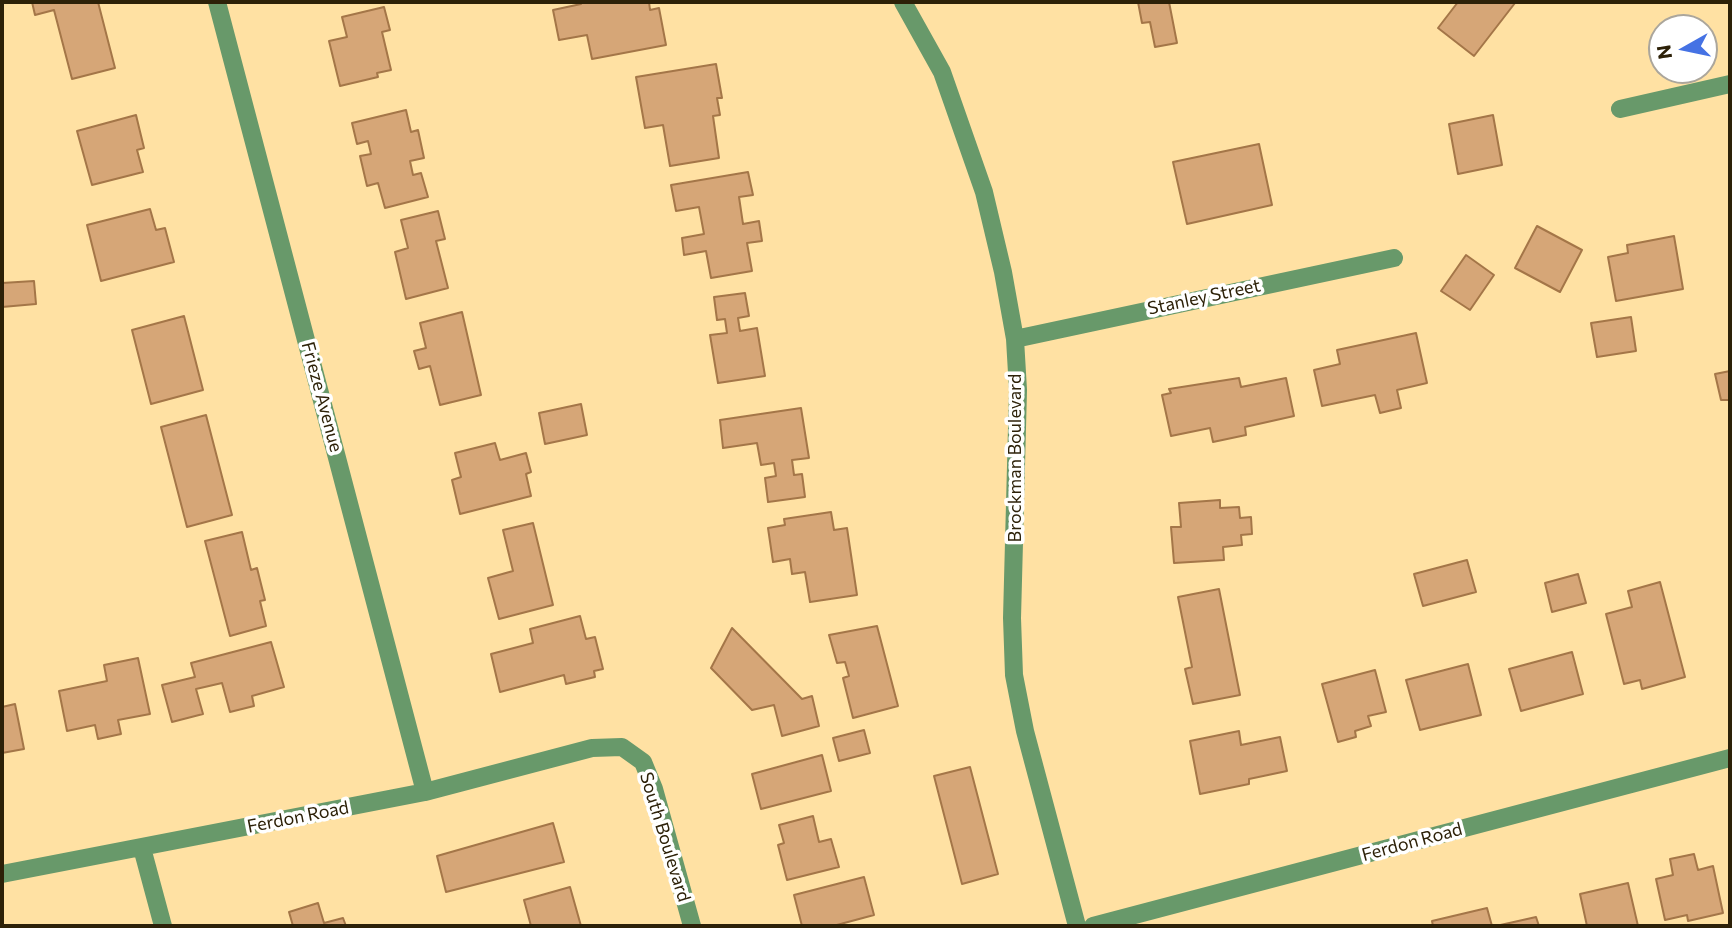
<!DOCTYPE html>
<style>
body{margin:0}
#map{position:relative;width:1732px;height:928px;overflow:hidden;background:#ffe1a3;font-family:Commissioner,sans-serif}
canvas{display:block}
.frame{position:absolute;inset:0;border:4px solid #2d2108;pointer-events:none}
.north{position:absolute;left:1648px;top:14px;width:70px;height:70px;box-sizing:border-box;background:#fff;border:2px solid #aba69c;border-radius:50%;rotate:261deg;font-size:19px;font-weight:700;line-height:28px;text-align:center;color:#2d2108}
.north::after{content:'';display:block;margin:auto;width:24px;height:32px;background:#4572e4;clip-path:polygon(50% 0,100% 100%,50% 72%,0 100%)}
</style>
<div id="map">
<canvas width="1732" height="928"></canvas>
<div class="frame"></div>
<div class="north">N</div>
</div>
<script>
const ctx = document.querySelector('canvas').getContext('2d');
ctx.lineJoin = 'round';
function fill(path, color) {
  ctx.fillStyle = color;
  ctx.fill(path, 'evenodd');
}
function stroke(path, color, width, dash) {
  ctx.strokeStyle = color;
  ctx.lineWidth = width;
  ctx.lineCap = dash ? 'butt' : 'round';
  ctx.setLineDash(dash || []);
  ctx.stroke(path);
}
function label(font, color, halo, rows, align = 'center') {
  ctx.font = font + ' Commissioner,sans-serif';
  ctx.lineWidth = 7;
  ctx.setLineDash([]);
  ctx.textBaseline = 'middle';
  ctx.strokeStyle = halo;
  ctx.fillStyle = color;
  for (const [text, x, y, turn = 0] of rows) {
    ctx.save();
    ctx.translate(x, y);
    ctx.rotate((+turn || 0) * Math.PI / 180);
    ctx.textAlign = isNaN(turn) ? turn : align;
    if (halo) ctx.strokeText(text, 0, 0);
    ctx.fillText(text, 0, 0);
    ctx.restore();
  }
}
const building = new Path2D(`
 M32 2H98L115 68 72 79 54 10 35 15Z
 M581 2H649L650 10 659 8 666 45 592 59 587 35 559 40 553 10 581 4Z
 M1138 2H1169L1177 43 1155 47 1150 22 1142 23Z
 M1458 2 1515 3 1474 56 1438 28Z
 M384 7 390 30 382 32 391 70 377 73 378 77 340 86 329 41 347 37 342 17Z
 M716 64 722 98H717L720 115 713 116 719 158 670 166 663 125 645 128 636 77Z
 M406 110 411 132 418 130 424 158 410 161 413 175 421 173 428 197 385 208 378 183 367 186 360 156 371 154 368 141 357 144 352 123Z
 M136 115 144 148 137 150 143 172 92 185 77 131Z
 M1493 115 1502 165 1458 174 1449 124Z
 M1259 144 1272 205 1187 224 1173 162Z
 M748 172 753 195 739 197 743 224 759 221 762 241 747 243 752 271 711 278 706 251 684 255 682 238 704 234 699 207 676 211 671 185Z
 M150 209 156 230 165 228 174 262 101 281 87 225Z
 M438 211 445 239 436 241 448 288 406 299 395 252 408 248 401 220Z
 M1537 226 1582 250 1560 292 1515 268Z
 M1674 236 1683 289 1616 301 1608 257 1628 253 1627 245Z
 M1466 255 1494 275 1470 310 1441 291Z
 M34 281 36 304 2 307V283Z
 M745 293 749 316 738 318 740 331 757 328 765 376 718 383 710 335 727 333 725 319 717 320 714 297Z
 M462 312 481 395 440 405 430 366 419 369 414 351 426 348 420 323Z
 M184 316 203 390 151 404 132 330Z
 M1631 317 1636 351 1597 357 1591 323Z
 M1416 333 1427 383 1397 390 1401 408 1380 413 1375 395 1322 406 1314 370 1340 364 1337 350Z
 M1730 371V400H1721L1715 374Z
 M1239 378 1241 387 1286 378 1294 416 1245 427 1246 435 1213 442 1210 428 1171 436 1162 395 1171 393 1169 389Z
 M581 404 587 435 545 444 539 413Z
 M801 408 809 458 792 460 794 475 802 474 805 497 768 502 765 478 776 476 774 463 761 465 757 443 723 448 720 420Z
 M206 415 232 515 187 527 161 427Z
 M495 443 500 460 526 453 531 472 526 474 531 496 460 514 452 480 461 477 455 453Z
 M1220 500V508L1239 507 1240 518 1251 517 1252 534 1241 535 1242 545 1223 547 1224 560 1174 563 1171 527H1181L1179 503Z
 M831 512 834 530 847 528 857 595 810 602 805 572 792 574 790 559 773 562 768 528 785 525 784 519Z
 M533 523 553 605 499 619 488 578 513 571 503 530Z
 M242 532 251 570 257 568 265 600 260 601 266 626 230 636 205 541Z
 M1467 560 1476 592 1423 606 1414 574Z
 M1578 574 1586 603 1552 612 1545 583Z
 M1660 582 1685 677 1642 689 1640 680 1624 684 1606 614 1632 607 1628 591Z
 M1219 589 1240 695 1193 704 1185 669 1192 667 1178 597Z
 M580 616 586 639 595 637 603 669 594 671 595 677 566 684 564 675 500 692 491 654 533 643 530 629Z
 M877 626 898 706 853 718 843 678 849 676 845 662 837 663 829 635Z
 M732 628 802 699 812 696 819 726 782 736 774 705 752 710 711 668Z
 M271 642 284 687 252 696 254 706 230 712 222 683 196 689 203 714 172 722 162 685 195 677 191 663Z
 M1572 652 1583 694 1521 711 1509 669Z
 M138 658 150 714 118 720 121 734 98 739 95 725 67 731 59 691 107 681 104 665Z
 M1468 664 1481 715 1420 730 1406 680Z
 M1375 670 1386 712 1368 716 1371 726 1355 731 1356 737 1338 742 1322 684Z
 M15 704 24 749 2 753V707Z
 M864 730 870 753 839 761 833 738Z
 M1239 731 1241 745 1280 737 1287 771 1249 779V784L1200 794 1190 741Z
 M822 755 831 791 761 809 752 774Z
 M970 767 998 874 962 884 934 776Z
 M813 816 819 842 831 839 839 867 787 880 778 845 784 843 779 825Z
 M553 823 564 862 446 892 437 856Z
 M1694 854 1698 870 1713 866 1723 913 1688 921 1687 915 1665 920 1656 879 1673 875 1670 859Z
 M864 877 874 915 833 926H802L794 895Z
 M1628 883 1638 926H1587L1580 894Z
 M570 887 581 926H531L524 900Z
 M318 903 324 923 343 918 346 926H293L289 912Z
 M1487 908 1492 926H1433L1432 921Z
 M1536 917 1539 926H1496Z`);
fill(building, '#d6a677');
stroke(building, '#a47648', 2);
stroke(new Path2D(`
 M217 2 425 792
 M903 2 942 72 984 192 1003 272 1015 339 1018 390 1012 618 1014 675 1025 731 1077 926
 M1620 109 1730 84
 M1015 339 1394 258
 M142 848 163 926
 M2 874 425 792 592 748 622 747 643 762 654 789 692 926
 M1093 926 1730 758`), '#68996a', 18);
label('18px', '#2d2108', '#fff', [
 ["Stanley Street",1204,297,-12],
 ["Frieze Avenue",322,397,75],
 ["Brockman Boulevard",1015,458,-90],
 ["Ferdon Road",298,817,-11],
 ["South Boulevard",665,837,73],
 ["Ferdon Road",1412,842,-15]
]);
</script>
